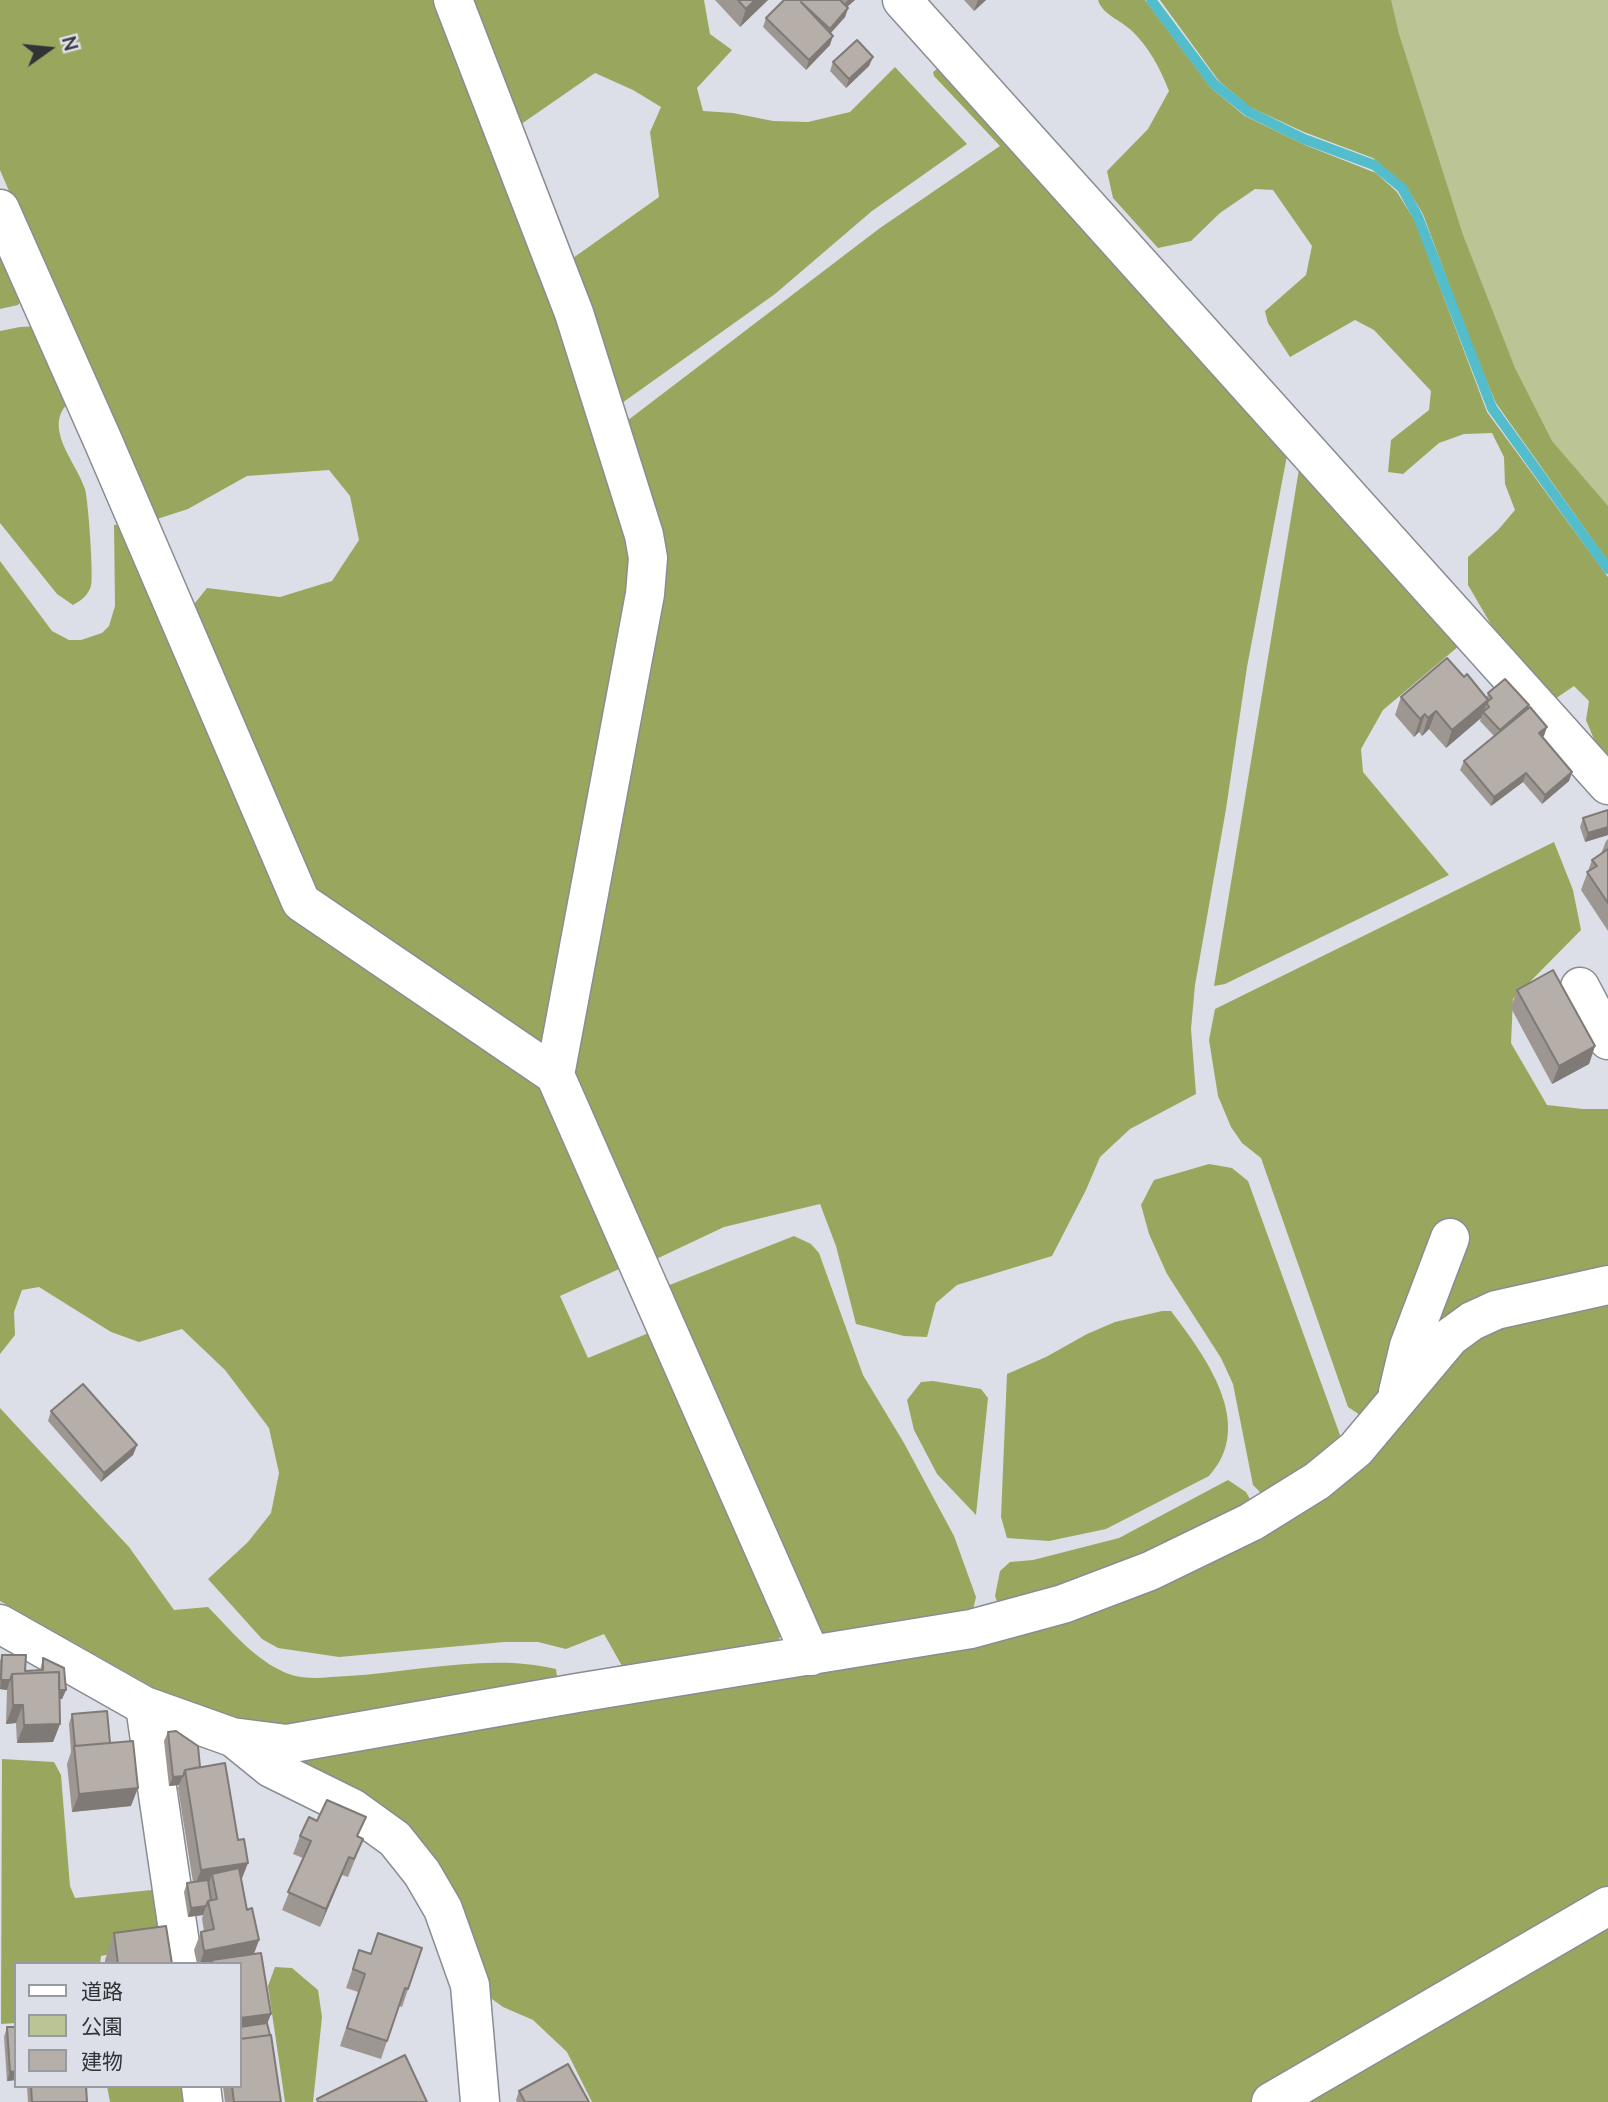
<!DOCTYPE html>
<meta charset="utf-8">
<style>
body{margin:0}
#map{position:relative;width:1608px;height:2102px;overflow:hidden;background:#dcdfe8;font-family:"Nunito Sans","Noto Sans JP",sans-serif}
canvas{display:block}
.legend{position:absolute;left:14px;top:1962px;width:228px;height:126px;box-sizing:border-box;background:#dcdfe8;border:2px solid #989aa1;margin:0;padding:9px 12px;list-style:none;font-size:21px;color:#313336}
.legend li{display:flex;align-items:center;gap:14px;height:35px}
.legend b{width:35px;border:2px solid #989aa1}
.north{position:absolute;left:14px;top:14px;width:70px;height:70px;-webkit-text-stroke:5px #dcdfe8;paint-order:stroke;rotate:75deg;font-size:19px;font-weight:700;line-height:28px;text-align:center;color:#313336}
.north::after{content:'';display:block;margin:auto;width:24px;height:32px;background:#313336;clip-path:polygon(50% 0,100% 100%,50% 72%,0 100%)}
</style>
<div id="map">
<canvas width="1608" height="2102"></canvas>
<ul class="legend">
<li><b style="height:9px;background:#fff"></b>道路</li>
<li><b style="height:19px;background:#bac495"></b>公園</li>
<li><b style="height:19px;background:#b6aea9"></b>建物</li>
</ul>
<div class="north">N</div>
</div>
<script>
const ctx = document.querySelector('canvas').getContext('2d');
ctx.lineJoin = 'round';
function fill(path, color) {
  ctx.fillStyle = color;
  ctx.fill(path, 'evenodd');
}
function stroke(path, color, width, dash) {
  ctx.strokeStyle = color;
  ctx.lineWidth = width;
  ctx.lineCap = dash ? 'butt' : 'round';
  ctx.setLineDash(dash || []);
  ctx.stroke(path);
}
fill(new Path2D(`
 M1160 0H1608V561L1496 403 1472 346 1423 214 1406 186 1373 158 1304 132 1250 107 1219 81Z`), '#bac495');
fill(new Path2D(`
 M0 0H442L599 432 637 571 547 1040 528 1042 309 883 191 608 207 588 280 597 332 581 359 540 350 496 329 470 247 476 188 509 151 521 0 170Z
 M469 0H704L710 34 732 50 697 88 703 111 733 113 773 121 808 122 850 112 895 67 967 144 872 211 775 294 615 408 566 263 659 197 650 132 661 107 633 90 595 73 517 127Z
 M1098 0H1145L1211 88 1245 116 1305 145 1376 173 1397 192 1415 221 1487 412 1608 577V754L1598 749 1586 720 1589 701 1574 686 1552 701 1496 633 1468 585V557L1498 530 1515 510 1505 484 1504 457 1492 433 1464 434 1439 443 1403 474 1388 472 1391 440 1429 410 1431 391 1374 330 1355 320 1290 357 1268 323 1265 311 1306 275 1312 246 1273 190 1255 189 1220 213 1191 241 1158 248 1113 198 1107 171 1148 129 1169 91C1160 68 1149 47 1131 30 1120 20 1102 14 1098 0Z
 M1160 0H1391L1399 34 1463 235 1515 368 1552 441 1608 506V561L1496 403 1472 346 1423 214 1406 186 1373 158 1304 132 1250 107 1219 81Z
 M947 61 1289 445 1247 667 1226 809 1195 985 1191 1029 1196 1094 1130 1129 1100 1157 1086 1190 1052 1256 957 1285 936 1303 927 1337 904 1336 856 1324 836 1246 820 1204 724 1227 652 1261 572 1087 654 597 619 427 880 228 1000 146 934 76 933 72Z
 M0 241 24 295 18 305 0 309Z
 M39 326 69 402C42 428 76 461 85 489 88 498 94 579 91 586 88 595 82 600 73 605L57 594 0 523V331L20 327Z
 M1301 457 1466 640 1383 710 1361 749 1363 772 1449 875 1225 984 1214 986Z
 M125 524 293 910 541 1085 628 1265 560 1296 588 1358 656 1330 785 1626 774 1650 626 1673 604 1634 566 1649 538 1642H504L339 1657 278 1648 262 1639 208 1579 248 1542 271 1513 279 1473 269 1428 225 1370 182 1329 139 1342 111 1332 39 1287 22 1290 14 1312 15 1335 0 1354V561L52 631 69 640H81L102 633 109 626 115 606 114 525Z
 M1554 842 1573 890 1581 930 1513 999 1511 1043 1547 1105 1583 1109H1608V1269L1495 1299 1366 1419 1348 1407 1261 1158 1242 1143 1231 1127 1218 1096 1209 1040 1215 1009Z
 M1209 1164 1232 1168 1248 1181 1340 1435 1338 1452 1268 1500 1253 1485 1233 1384 1221 1358 1167 1274 1149 1234 1141 1205 1154 1180Z
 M794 1236 811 1244 819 1253 863 1375 904 1443 954 1536 976 1597 972 1614 829 1640 815 1633 667 1286Z
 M1608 1297V1897L1252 2102H592L567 2052 533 2020 503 2007 485 1994 435 1880 274 1758 798 1669 1254 1532 1482 1328Z
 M1162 1311H1171C1204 1355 1257 1424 1209 1476L1106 1529 1049 1541 1007 1538 1001 1517 1007 1374 1046 1357 1087 1334 1115 1322Z
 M933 1381 981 1389 988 1398 976 1515 937 1474 914 1430 907 1400 921 1382Z
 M0 1408 129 1547 174 1610 208 1607C230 1629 251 1656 280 1670 301 1682 325 1677 348 1676 415 1672 490 1653 556 1669L558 1684 295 1729 247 1723 179 1702 0 1601Z
 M1228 1480 1246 1492 1251 1501 1142 1562 1000 1609 995 1596 1000 1571 1010 1562 1033 1560 1119 1538Z
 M2 1759 54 1762 61 1775 70 1886 75 1898 161 1889 169 1941 101 1956 100 1964H16V2023L1 2024Z
 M1608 1918V2102H1290Z
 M275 1967 292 1968 318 1990 322 2017 313 2102H285L268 1986Z
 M107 2086H190L191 2102H110Z`), '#99a75e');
stroke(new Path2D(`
 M1151 0 1214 84 1249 112 1304 139 1374 165 1402 188 1418 217 1492 408 1608 569`), '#53bdcb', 10);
const minor = new Path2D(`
 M453 0 574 313 644 535 648 558 645 594 555 1075
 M902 0 1608 785
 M0 209 103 441 301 902 555 1075 811 1656
 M1580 987 1608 1040
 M1398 1392 1409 1346 1450 1238
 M0 1624 145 1706 232 1737 287 1744 577 1693 971 1629 1063 1604 1150 1571 1251 1522 1317 1481 1356 1449 1450 1337 1472 1321 1496 1310 1608 1285
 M145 1706 183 1964
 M234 1738 271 1768 352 1808 395 1839 422 1873 443 1909 470 1985 480 2102
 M201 2086 203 2102
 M1271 2102 1608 1906`);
stroke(minor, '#888c93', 41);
stroke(minor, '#fff', 38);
fill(new Path2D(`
 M715 0H768L740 27Z
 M784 0H855L847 7 848 8 845 17 831 33 830 45 806 70 763 27 766 18Z
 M964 0H986L974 11Z
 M873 57 869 66 846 88 830 71 833 62Z
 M1464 677 1487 697 1488 693 1527 710 1544 736 1542 737 1572 772 1569 781 1542 804 1523 782 1491 806 1460 770 1464 761 1494 736 1480 721 1481 718 1446 748 1429 729 1422 736 1419 732 1414 737 1395 715 1401 697Z
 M1608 810V835L1585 842 1580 827 1583 818Z
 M1608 839V931L1581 890 1592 860 1601 854 1606 841Z
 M1517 990 1595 1046 1589 1064 1552 1084 1511 1008Z
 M51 1411 137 1445 133 1455 101 1482 48 1421Z
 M2 1655 25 1671 40 1670 43 1658 66 1690 62 1699H60V1724L53 1742 17 1743 16 1723 6 1724 7 1690 0 1689V1661Z
 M72 1714 110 1743 131 1806 72 1812 67 1764 71 1752 69 1724Z
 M168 1732 200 1767 241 1880 247 1910 259 1940 254 1954 271 2014 267 2023 281 2102H225L223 2086H240V1964H197L194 1950 201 1932 204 1931 202 1919 203 1915 188 1917 184 1892 187 1883 193 1882 178 1788 179 1785 169 1786 164 1741Z
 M300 1836 358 1837 356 1857 348 1877 342 1875 320 1927 282 1910 303 1858 293 1854Z
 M114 1933 172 1964H105V1960Z
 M422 1948 402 2007 399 2006 381 2059 340 2046 358 1992 346 1988 359 1950 371 1953Z
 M7 2027H16V2080L7 2081 4 2037Z
 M27 2086H86L87 2102H28Z
 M519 2091 589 2102H517L516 2100Z`), '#9d9691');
fill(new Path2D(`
 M755 0H768L740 27 746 9Z
 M848 0H855L841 12 845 3Z
 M978 0H986L974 11Z
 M848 8 845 17 826 38 830 29Z
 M833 36 830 45 806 70 809 60Z
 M873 57 869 66 846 88 849 79Z
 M1488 700 1481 718 1446 748 1452 730Z
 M1529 705 1525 714 1497 739 1500 730Z
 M1436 711 1429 729 1422 736 1428 718Z
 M1425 714 1419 732 1414 737 1420 719Z
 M1547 727 1544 736 1536 742 1539 733Z
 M1572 772 1569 781 1542 804 1545 795Z
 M1526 773 1523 782 1491 806 1494 797Z
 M1608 827V835L1585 842 1588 833Z
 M1595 1046 1589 1064 1552 1084 1559 1066Z
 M137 1445 133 1455 101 1482 104 1473Z
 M1 1680H10L7 1690 0 1689Z
 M56 1690H66L62 1699 52 1700Z
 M13 1705H23L16 1723 6 1724Z
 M60 1724 53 1742 17 1743 24 1725Z
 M183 1776 179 1785 169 1786 173 1777Z
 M138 1788 131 1806 72 1812 79 1794Z
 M349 1857 342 1875 320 1927 326 1909Z
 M248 1863 241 1881 212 1874 208 1886 194 1888 201 1870Z
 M206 1906 203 1915 188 1917 191 1908Z
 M259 1940 252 1958 212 1960 211 1964H200L204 1951Z
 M271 2014 264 2032 240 2035V2018Z
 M16 2071V2080L7 2081 10 2072Z`), '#7f7a76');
const building = new Path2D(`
 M738 0H755L746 9Z
 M784 0H840L848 8 830 29 801 2 833 36 809 60 766 18Z
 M857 40 873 57 849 79 833 62Z
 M1447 658 1464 677 1467 674 1488 700 1452 730 1436 711 1428 718 1425 714 1420 719 1401 697Z
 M1505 679 1529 705 1500 730 1483 712 1489 707 1487 704 1488 701 1492 698 1488 693Z
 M1530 707 1547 727 1539 733 1572 772 1545 795 1526 773 1494 797 1464 761Z
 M1608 810V827L1588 833 1583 818Z
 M1608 849V903L1587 872 1597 866 1592 860Z
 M1553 970 1595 1046 1559 1066 1517 990Z
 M83 1384 137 1445 104 1473 51 1411Z
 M2 1655H26L25 1671 43 1670V1658L64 1668 66 1690H59V1672L12 1674 10 1680H1Z
 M59 1672 60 1724 24 1725 23 1705H13L12 1674Z
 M107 1711 110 1743 75 1746 72 1714Z
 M176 1731 198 1746 200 1767 185 1770 183 1776 173 1777 168 1732Z
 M133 1741 138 1788 79 1794 74 1746Z
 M225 1763 238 1840 244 1839 248 1863 201 1870 185 1770Z
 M327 1800 366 1817 357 1836 363 1839 354 1859 349 1857 326 1909 288 1892 311 1841 300 1836 309 1817 317 1821Z
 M239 1868 247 1910 252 1908 259 1940 204 1951 201 1932 214 1929 208 1901 217 1899 212 1874Z
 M208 1880 211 1900 208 1901 206 1906 191 1908 187 1883Z
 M166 1926 172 1964H118L114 1933Z
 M378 1933 422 1948 408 1989 405 1988 387 2041 347 2028 365 1974 353 1969 359 1950 371 1954Z
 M261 1953 271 2014 240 2018V1964H213L212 1960Z
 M267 2023 270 2035 240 2039V2027Z
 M7 2027H16V2071L10 2072Z
 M271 2035 281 2102H234L232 2086H240V2039Z
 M405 2055 427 2102H318L317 2099Z
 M568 2064 589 2102H525L519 2091Z
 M31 2086H86L87 2102H32Z`);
fill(building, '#b6aea9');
stroke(building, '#7f7a76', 2);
</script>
